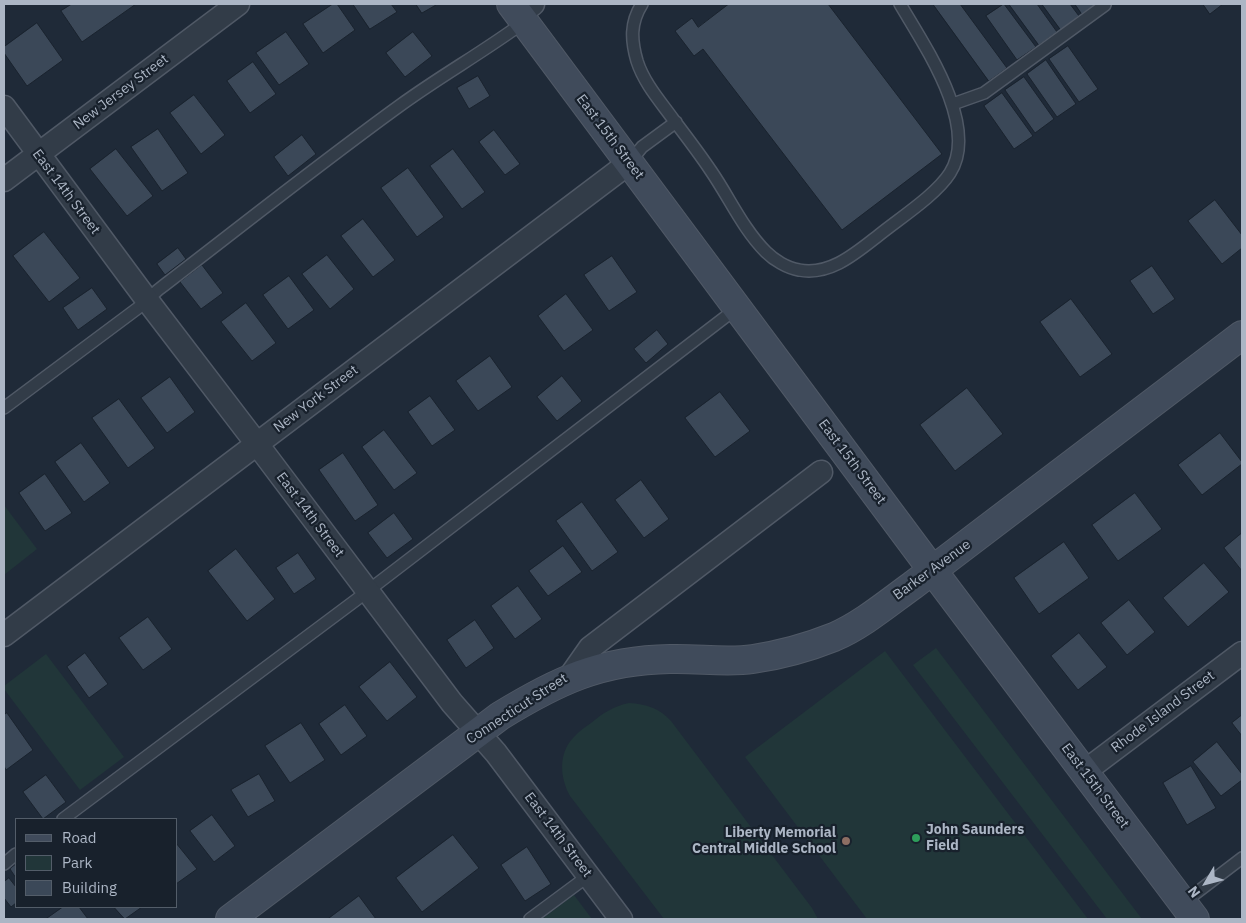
<!DOCTYPE html>
<style>
body{margin:0}
#map{position:relative;width:1246px;height:923px;overflow:hidden;background:#1f2a38;font-family:"IBM Plex Sans",sans-serif}
canvas{display:block}
.frame{position:absolute;inset:0;border:5px solid #acb6c5;pointer-events:none}
.legend{position:absolute;left:15px;top:818px;width:162px;height:90px;box-sizing:border-box;background:#18212c;border:1px solid #535d69;margin:0;padding:6px 9px;list-style:none;font-size:15px;color:#acb6c5}
.legend li{display:flex;align-items:center;gap:10px;height:25px}
.legend b{width:25px;border:1px solid #535d69}
.north{position:absolute;left:1181px;top:858px;width:50px;height:50px;-webkit-text-stroke:4px #18212c;paint-order:stroke;rotate:233deg;font-size:14px;font-weight:700;line-height:20px;text-align:center;color:#acb6c5}
.north::after{content:'';display:block;margin:auto;width:18px;height:22px;background:#acb6c5;clip-path:polygon(50% 0,100% 100%,50% 72%,0 100%)}
</style>
<div id="map">
<canvas width="1246" height="923"></canvas>
<div class="frame"></div>
<ul class="legend">
<li><b style="height:6px;background:#404b5b"></b>Road</li>
<li><b style="height:14px;background:#213639"></b>Park</li>
<li><b style="height:14px;background:#3b4858"></b>Building</li>
</ul>
<div class="north">N</div>
</div>
<script>
const ctx = document.querySelector('canvas').getContext('2d');
ctx.lineJoin = 'round';
function fill(path, color) {
  ctx.fillStyle = color;
  ctx.fill(path, 'evenodd');
}
function stroke(path, color, width, dash) {
  ctx.strokeStyle = color;
  ctx.lineWidth = width;
  ctx.lineCap = dash ? 'butt' : 'round';
  ctx.setLineDash(dash || []);
  ctx.stroke(path);
}
function label(font, color, halo, rows, align = 'center') {
  ctx.font = font + ' "IBM Plex Sans",sans-serif';
  ctx.lineWidth = 4.5;
  ctx.setLineDash([]);
  ctx.textBaseline = 'middle';
  ctx.strokeStyle = halo;
  ctx.fillStyle = color;
  for (const [text, x, y, turn = 0] of rows) {
    ctx.save();
    ctx.translate(x, y);
    ctx.rotate((+turn || 0) * Math.PI / 180);
    ctx.textAlign = isNaN(turn) ? turn : align;
    if (halo) ctx.strokeText(text, 0, 0);
    ctx.fillText(text, 0, 0);
    ctx.restore();
  }
}
fill(new Path2D(`
 M4 505 37 549 4 575Z
 M936 648 1142 919H1107L913 665Z
 M885 651 1088 919H867L745 757Z
 M46 654 124 757 80 790 4 689V686Z
 M629 703C646 704 659 708 671 721L812 908 818 919H664L570 796C560 778 558 754 573 738 578 732 585 727 591 723 603 713 614 706 629 703Z
 M574 895 592 919H542Z`), '#213639');
const building = new Path2D(`
 M72 4H136L82 42 61 11Z
 M333 4H337L355 30 323 53 303 24Z
 M353 4H391L397 12 370 29Z
 M416 4H435L436 5 422 13Z
 M729 4H828L942 154 842 230 703 49 694 56 675 31 692 18 698 27Z
 M933 4H960L1007 68 989 81Z
 M1004 4 1036 47 1017 60 986 16Z
 M1009 4H1037L1057 32 1039 45Z
 M1042 4H1070L1079 16 1061 30Z
 M1075 4H1096L1082 14Z
 M1203 4H1223L1210 14Z
 M37 23 63 60 27 86 4 53V47Z
 M286 32 309 64 279 85 256 53Z
 M413 32 432 56 405 77 386 53Z
 M1068 46 1098 89 1079 102 1049 59Z
 M1046 60 1076 104 1057 117 1027 74Z
 M253 62 276 94 250 113 227 81Z
 M478 76 490 96 469 109 457 88Z
 M1024 77 1054 119 1035 133 1005 90Z
 M1002 93 1033 136 1014 149 984 106Z
 M194 95 225 135 201 154 170 113Z
 M158 129 188 173 162 191 131 147Z
 M494 130 520 164 505 175 479 142Z
 M302 135 316 154 288 176 274 157Z
 M116 149 153 196 127 216 90 169Z
 M453 149 485 192 462 209 430 166Z
 M408 168 444 217 417 237 381 188Z
 M1215 200 1242 235V248L1222 264 1188 221Z
 M363 219 395 260 373 277 341 236Z
 M44 232 80 278 49 302 13 256Z
 M178 248 186 259 165 275 157 264Z
 M327 255 354 289 330 309 302 274Z
 M612 256 637 292 609 311 584 275Z
 M202 265 223 293 201 309 180 282Z
 M1152 266 1175 299 1153 314 1130 281Z
 M289 276 314 310 288 329 263 295Z
 M92 288 107 309 78 330 63 308Z
 M566 294 593 330 564 351 538 316Z
 M1071 299 1112 354 1080 377 1040 322Z
 M246 303 276 343 252 361 221 322Z
 M657 330 668 344 646 363 634 349Z
 M490 356 512 387 478 411 456 381Z
 M562 376 582 401 557 421 537 397Z
 M170 377 195 412 167 433 141 398Z
 M967 388 1003 434 955 471 920 425Z
 M720 392 750 431 715 457 685 418Z
 M430 396 455 430 432 446 408 412Z
 M119 399 155 448 128 468 92 418Z
 M384 430 417 473 394 490 362 447Z
 M1220 433 1242 462V464L1202 495 1178 465Z
 M81 443 110 483 84 502 55 462Z
 M343 453 378 505 355 521 319 470Z
 M45 474 72 513 45 531 19 493Z
 M641 480 669 519 644 538 615 500Z
 M1135 493 1162 529 1118 561 1092 525Z
 M582 502 618 552 592 571 556 521Z
 M394 513 413 539 387 558 368 533Z
 M1242 533V571L1224 548Z
 M1064 542 1089 578 1039 614 1014 578Z
 M563 546 582 572 548 596 529 571Z
 M236 549 275 599 247 621 208 571Z
 M298 553 316 579 294 594 276 568Z
 M1204 563 1229 592 1188 627 1163 598Z
 M518 586 542 619 515 639 491 606Z
 M1129 600 1155 632 1127 655 1101 623Z
 M148 617 172 649 143 670 119 638Z
 M475 620 494 648 466 668 447 640Z
 M1079 633 1107 667 1078 690 1051 656Z
 M85 653 108 684 89 698 67 667Z
 M390 662 417 697 387 721 359 687Z
 M345 705 367 736 341 755 319 724Z
 M7 713 33 750 6 770 4 766V715Z
 M1242 715V736L1232 723Z
 M301 723 325 760 290 783 265 746Z
 M1217 742 1242 774V780L1221 796 1193 762Z
 M1191 766 1216 808 1187 825 1163 783Z
 M259 774 275 801 248 817 231 790Z
 M46 775 66 802 43 819 23 792Z
 M212 815 235 846 214 862 190 831Z
 M453 835 479 868 422 912 396 878Z
 M176 843 197 869 176 884Z
 M527 847 551 884 525 901 501 865Z
 M16 864V878L10 869Z
 M9 878 16 887V903L11 907 4 898V882Z
 M359 896 376 919H328Z
 M63 907H79L88 919H46Z
 M114 907H142L125 919Z`);
fill(building, '#3b4858');
stroke(building, '#1a232e', 1);
const lane = new Path2D(`
 M642 4C630 23 631 40 637 61 644 83 660 101 673 119 686 136 699 153 711 171 729 197 743 229 766 252 774 260 787 268 799 270 830 276 856 253 879 235 900 218 936 195 950 173 980 126 924 45 900 4
 M953 104 984 93 1105 5
 M629 163 642 147 676 122
 M4 408 138 308 158 290C239 228 319 164 402 104 442 75 485 51 524 22
 M63 819 356 600 737 308
 M4 864 16 854
 M1183 903 1242 858
 M530 919 588 876`);
const street = new Path2D(`
 M519 15 533 4
 M4 107 147 300 257 444 452 703 496 753 621 919
 M4 180 238 4
 M4 635 629 163
 M569 678 590 648 821 472
 M1084 772 1242 653`);
const secondary = new Path2D(`
 M511 4 933 571 1195 919
 M230 919 500 716C557 681 601 660 670 659 698 658 726 663 753 659 780 655 809 647 834 637 862 625 888 603 913 585L1242 335`);
stroke(lane, '#505966', 14);
stroke(street, '#505966', 25);
stroke(secondary, '#505966', 30);
stroke(lane, '#323c48', 11);
stroke(street, '#323c48', 22);
stroke(secondary, '#404b5b', 28);
for (const [x, y, r, color] of [
 [916,838,5,"#2e9e5b"],
 [846,841,5,"#8d6e63"]
]) {
  const dot = new Path2D();
  dot.arc(x, y, r, 0, 2 * Math.PI);
  ctx.fillStyle = color;
  ctx.fill(dot);
  stroke(dot, '#18212c', 2);
}
label('14px', '#acb6c5', '#18212c', [
 ["New Jersey Street",121,92,-37],
 ["East 15th Street",610,137,53],
 ["East 14th Street",66,192,53],
 ["New York Street",316,399,-37],
 ["East 15th Street",852,462,53],
 ["East 14th Street",310,515,53],
 ["Barker Avenue",932,570,-36],
 ["Connecticut Street",517,709,-33],
 ["Rhode Island Street",1163,712,-37],
 ["East 15th Street",1095,786,53],
 ["East 14th Street",558,835,53]
]);
label('bold 14px', '#acb6c5', '#18212c', [
 ["John Saunders",926,830],
 ["Field",926,846],
 ["Liberty Memorial",836,833,"right"],
 ["Central Middle School",836,849,"right"]
], 'left');
</script>
